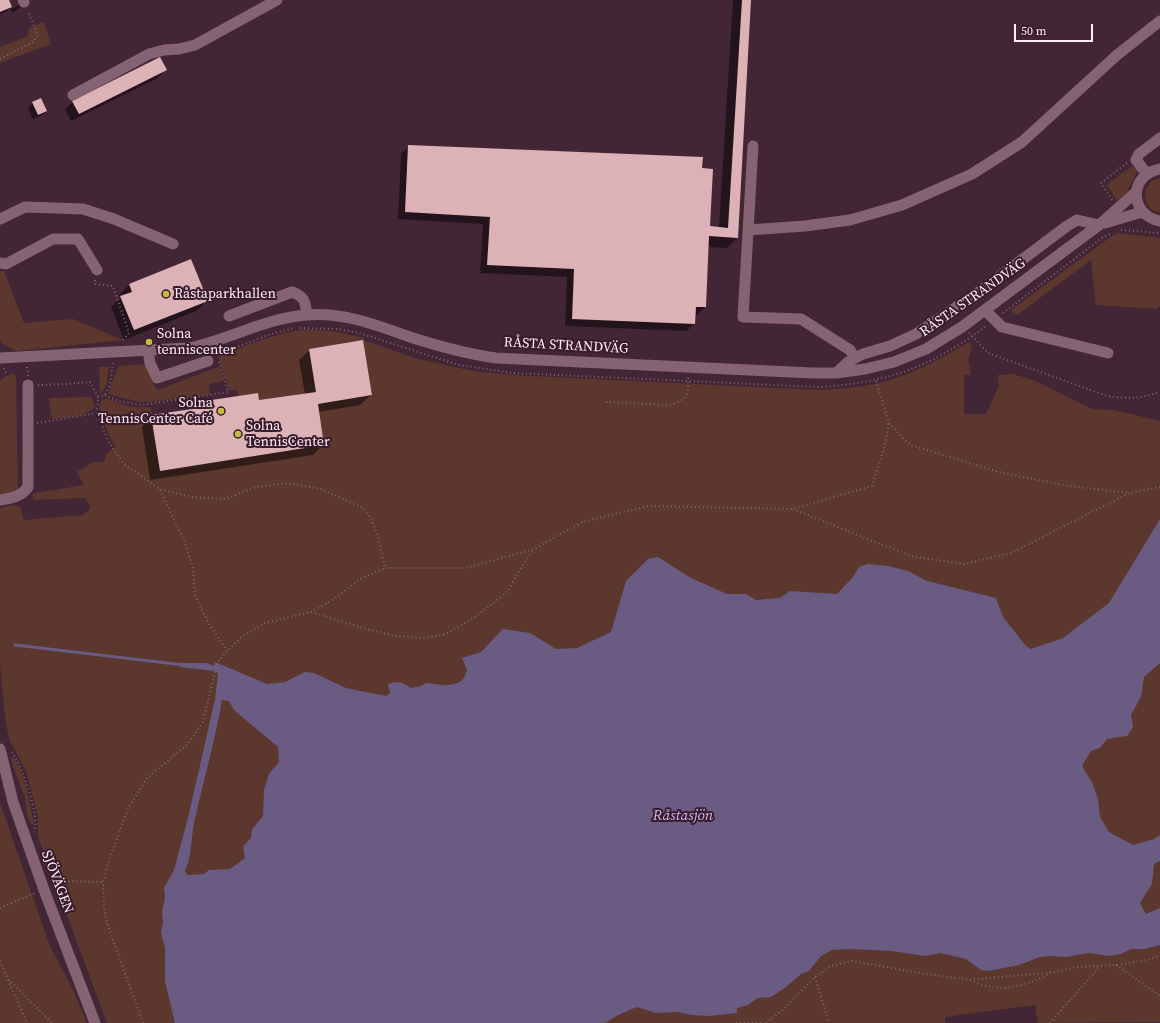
<!DOCTYPE html>
<meta charset="utf-8">
<style>
body{margin:0}
#map{position:relative;width:1160px;height:1023px;overflow:hidden;background:#432635;font-family:"Source Serif 4",serif}
canvas{display:block}
.scale{position:absolute;left:1014px;top:24px;width:79px;height:18px;box-sizing:border-box;border:2px solid #ffeef6;border-top:0;padding-left:5px;font-size:12px;line-height:14px;white-space:nowrap;color:#ffeef6;-webkit-text-stroke:3px #381c2b;paint-order:stroke}
</style>
<div id="map">
<canvas width="1160" height="1023"></canvas>
<div class="scale">50 m</div>
</div>
<script>
const ctx = document.querySelector('canvas').getContext('2d');
ctx.lineJoin = 'round';
function fill(path, color) {
  ctx.fillStyle = color;
  ctx.fill(path, 'evenodd');
}
function stroke(path, color, width, dash) {
  ctx.strokeStyle = color;
  ctx.lineWidth = width;
  ctx.lineCap = dash ? 'butt' : 'round';
  ctx.setLineDash(dash || []);
  ctx.stroke(path);
}
function label(font, color, halo, rows, align = 'center') {
  ctx.font = font + ' "Source Serif 4",serif';
  ctx.lineWidth = 4;
  ctx.setLineDash([]);
  ctx.textBaseline = 'middle';
  ctx.strokeStyle = halo;
  ctx.fillStyle = color;
  for (const [text, x, y, turn = 0] of rows) {
    ctx.save();
    ctx.translate(x, y);
    ctx.rotate((+turn || 0) * Math.PI / 180);
    ctx.textAlign = isNaN(turn) ? turn : align;
    if (halo) ctx.strokeText(text, 0, 0);
    ctx.fillText(text, 0, 0);
    ctx.restore();
  }
}
fill(new Path2D(`
 M44 22 51 44 0 63V47L28 36 29 28Z
 M1132 166 1138 170 1126 194 1117 201 1107 185Z
 M1160 178V213C1140 208 1140 182 1160 178Z
 M1119 233 1160 238V306L1157 309 1096 305 1091 260 1017 315 1011 310 1113 235Z
 M0 271H4L24 323 73 319 123 340 16 351 1 343 0 339Z
 M302 330C325 329 342 333 364 338V340L414 358 473 371 513 375 816 390C835 389 855 388 874 384 909 377 939 360 969 342L972 347 968 359 971 375H964V414H986L999 386 998 375 1013 374 1033 380 1092 409 1114 410 1160 421V1022L1038 1023 1035 1005 945 1017V1023H107L38 837V817L26 771 10 741 6 724 3 698 0 664V509C6 506 13 504 20 507L24 520 83 515 89 510 90 506 85 498H82L35 500 33 499 32 495 35 493 84 485 77 472 93 462H104L107 453 116 447C112 441 87 397 108 399 113 400 118 403 123 405 132 407 142 408 151 407L160 471 324 445 318 404 372 395 363 340 309 349 316 392 259 400 258 393 239 396 237 390H229L218 356C246 346 273 334 302 330Z
 M146 364 154 385 158 390 218 367 221 370 224 381 209 384 210 394 150 402H140L108 394C112 385 113 375 119 366Z
 M99 367H110C104 377 112 383 100 394Z
 M12 373 16 376 18 490 8 495 0 496V380Z
 M91 397 95 406C89 417 64 417 52 419L49 398Z
 M11 757H13C26 775 29 801 34 822L33 826 30 822 27 815 25 797 13 767Z
 M0 803 50 946 73 990 87 1023H0Z`), '#5c372d');
fill(new Path2D(`
 M1160 519V663L1144 677 1141 697 1131 715 1133 727 1127 736 1107 739 1100 748 1091 751 1082 766 1093 784 1098 799 1100 817 1109 832 1133 845 1154 839 1160 835V861L1154 864 1152 884 1140 903 1146 914 1160 908V945L1144 949H1131L1121 954 1109 956 1089 953 1066 957 1051 956 1040 957 1019 965 989 971 981 970 966 959 941 953 925 956 892 951 848 949 832 950 821 956 809 971 801 974 786 987 771 997 758 998 748 1005 737 1008V1013L709 1016 691 1015 677 1012 656 1013 637 1007 618 1015 605 1023H175L165 981V948L161 933 163 922 162 912 165 898 164 888 174 870 188 818 215 699 218 673 213 671 180 667 181 663H206L214 666 215 662 267 684 285 682 305 672 314 673 346 688 386 696 390 693 388 684C398 681 403 682 411 688L421 686 426 683C437 684 454 689 463 679 465 677 466 672 467 670L462 658 481 652 503 629 530 633 556 649 577 648 611 632 626 581 648 559 658 557 691 578 727 594H746L756 600 780 598 790 591 837 594 853 577 859 567 868 564 888 566 908 571 927 581 996 598 1003 617 1026 646 1031 649 1063 638 1109 603ZM222 700 229 701 234 710 278 747 279 762 269 774 264 790 263 816 252 829 251 838 243 846 245 858 230 869 209 870 204 874 187 875 185 871C192 856 191 839 194 823 203 782 215 742 222 700Z`), '#695b81');
fill(new Path2D(`
 M8 0 11 9 19 5 20 8 12 13 10 8 6 12 0 14V1Z
 M733 0H750L737 238 727 248 708 247 705 307 697 315H694V323L687 331 565 326 567 277 480 273 483 224 398 219 401 154 409 146 701 169 709 228H719Z
 M165 70 158 78 71 121 65 109 73 102Z
 M33 103 46 111 41 116 33 119 28 108Z
 M191 260 207 301 196 311 124 340 111 307 120 298 119 295 129 285Z
 M310 350 371 395 360 405 318 412 323 445 313 455 150 480 142 427 152 416 198 409 205 402 257 394 258 401 305 394 299 360Z`), '#0007');
stroke(new Path2D(`
 M15 645 184 665`), '#695b81', 3);
fill(new Path2D(`
 M0 0H9L12 7 0 12Z
 M742 0H751L738 238 709 236 706 307H696L695 324 572 319 574 269 487 265 490 217 405 212 408 145 703 157 702 168 713 169 710 226 728 228Z
 M160 57 167 70 79 114 72 101Z
 M41 98 47 111 38 115 32 102Z
 M191 259 208 301 134 330 120 296 132 292 129 284Z
 M363 340 372 395 318 404 324 445 160 471 151 415 206 407 205 401 258 393 259 400 316 392 309 349Z`), '#dcb2b6');
stroke(new Path2D(`
 M0 59 33 42 38 35 28 12
 M1112 200 1101 183 1127 163
 M1121 230 1160 233
 M95 280V284L113 286 129 333 123 340
 M1003 313 1102 238 1112 233
 M300 328 339 329 359 333 459 365 513 373 819 387C887 383 932 367 986 326
 M969 333 988 353 1107 396C1129 399 1139 399 1160 392
 M216 355 274 333 295 328
 M27 367 28 376
 M4 368 6 373
 M876 381 889 423 910 445 1003 473 1064 485 1128 493
 M38 385 66 384 90 382 98 397 97 413 108 441 123 463 159 489 192 497 225 499 256 487 288 483 321 489 363 508 372 520 378 537 385 568
 M105 395 118 401 141 405 228 392 219 361
 M98 397 105 395 110 385 113 363
 M606 402 667 405C687 401 689 396 688 377
 M37 423 97 413
 M160 490 184 540 193 568 195 595 208 622 227 651
 M793 509 867 539 915 557 964 564 1011 553 1129 493 1160 487
 M311 612 366 629 396 636 424 638 446 634 467 622 490 606 509 590 517 574 533 550
 M12 752C21 764 41 818 34 832
 M53 884 60 881 103 882
 M0 908 35 893
 M0 961 8 979 52 1023
 M1116 965 1160 996
 M815 977 829 1023
 M8 980 27 1023
 M970 980C999 995 1026 986 1053 972
 M143 1023 107 923 104 907 103 882 108 863 128 809 147 778 188 744 203 722 217 663 227 651 243 636 265 623 311 612 334 599 362 578 385 568H465L534 549 582 522 648 506 793 509 872 486 883 452 889 423
 M736 1023H762
 M766 1023 784 1009 815 977 831 966 852 961 920 973 969 980 1055 972 1076 967 1116 965 1146 960 1160 956
 M1050 1023 1095 972 1099 965`), '#7f6672', 2, [1, 3]);
stroke(new Path2D(`
 M23 0 24 2
 M73 95 149 54 164 50 179 49 195 45 277 0
 M753 146 743 317 801 319 850 350 855 358
 M1160 169C1128 175 1129 215 1160 221
 M1147 174 1136 160 1139 154 1160 138
 M0 219 25 207 83 209 114 219 173 244
 M1105 223 1142 212
 M748 230 805 226 850 220 902 205 972 174 1022 142 1117 55 1160 21
 M0 263 6 264 53 239H78L97 270
 M985 310 1002 327 1108 353
 M229 316 292 292C305 297 305 301 307 315
 M148 350 150 363 157 378 208 361
 M0 358 189 348C229 340 265 318 307 315 344 312 376 325 410 337 438 346 467 354 496 358L812 373H836L865 369 894 362 926 349 962 327 1099 225 1136 192
 M836 373 848 362 863 354 890 346 916 334 983 289 1067 226 1077 220 1099 225
 M0 500C11 498 21 497 28 487V385
 M0 749 13 802 44 890 95 1023`), '#856373', 11);
for (const [x, y, r, color] of [
 [166,294,4,"#c3bd3e"],
 [149,342,4,"#c3bd3e"],
 [221,411,4,"#c3bd3e"],
 [238,434,4,"#c3bd3e"]
]) {
  const dot = new Path2D();
  dot.arc(x, y, r, 0, 2 * Math.PI);
  ctx.fillStyle = color;
  ctx.fill(dot);
  stroke(dot, '#381c2b', 1.5);
}
label('14px', '#ffeef6', '#381c2b', [
 ["Råstaparkhallen",174,294],
 ["Solna",157,334],
 ["tenniscenter",157,350],
 ["Solna",213,403,"right"],
 ["TennisCenter Café",213,419,"right"],
 ["Solna",246,426],
 ["TennisCenter",246,442]
], 'left');
label('14px', '#ffeef6', '#381c2b', [
 ["RÅSTA STRANDVÄG",973,298,-35],
 ["RÅSTA STRANDVÄG",566,346,3],
 ["SJÖVÄGEN",57,882,69]
]);
label('italic 15px', '#cfb8f7', '#381c2b', [
 ["Råstasjön",683,816]
]);
</script>
